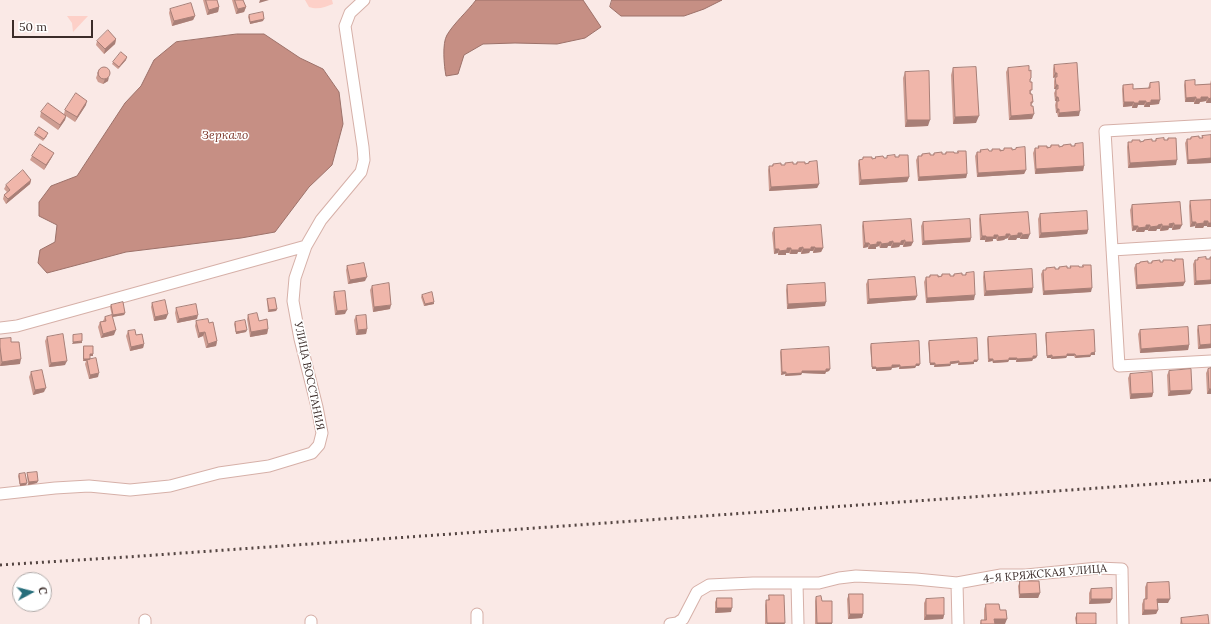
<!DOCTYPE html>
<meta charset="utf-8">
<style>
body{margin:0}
#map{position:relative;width:1211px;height:624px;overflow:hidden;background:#fae9e6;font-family:Lora,serif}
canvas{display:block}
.north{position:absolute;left:12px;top:572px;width:40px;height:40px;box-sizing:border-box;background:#fff;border:1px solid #b1aba9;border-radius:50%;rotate:83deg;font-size:11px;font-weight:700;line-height:16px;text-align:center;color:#3b2c29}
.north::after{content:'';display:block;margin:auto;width:14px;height:18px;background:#276e7b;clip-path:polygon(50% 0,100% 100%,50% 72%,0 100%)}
.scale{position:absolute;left:12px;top:20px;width:81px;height:18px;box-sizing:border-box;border:2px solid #3b2c29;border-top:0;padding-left:5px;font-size:12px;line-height:14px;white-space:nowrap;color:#3b2c29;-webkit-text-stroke:3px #fff;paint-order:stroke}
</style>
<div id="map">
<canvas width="1211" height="624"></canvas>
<div class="north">С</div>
<div class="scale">50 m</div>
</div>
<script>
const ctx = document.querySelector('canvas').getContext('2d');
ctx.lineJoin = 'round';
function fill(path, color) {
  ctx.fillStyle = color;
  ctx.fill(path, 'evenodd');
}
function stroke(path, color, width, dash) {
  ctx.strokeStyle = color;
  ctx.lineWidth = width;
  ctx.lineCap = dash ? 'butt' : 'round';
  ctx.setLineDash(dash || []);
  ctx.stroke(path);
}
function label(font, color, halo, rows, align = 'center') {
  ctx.font = font + ' Lora,serif';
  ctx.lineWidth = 3;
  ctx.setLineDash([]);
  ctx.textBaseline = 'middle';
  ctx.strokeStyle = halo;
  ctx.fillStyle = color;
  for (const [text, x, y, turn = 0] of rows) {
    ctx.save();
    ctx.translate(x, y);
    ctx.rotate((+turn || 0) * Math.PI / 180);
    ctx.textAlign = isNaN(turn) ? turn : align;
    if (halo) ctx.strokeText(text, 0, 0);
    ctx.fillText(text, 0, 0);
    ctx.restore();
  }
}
fill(new Path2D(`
 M305 0H332L333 4C325 7 318 10 309 7Z
 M67 16H88L73 32 72 23Z`), '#fdd0c8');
const water = new Path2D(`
 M476 0H583L601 27 585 38 557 44 515 43 483 44 464 55 458 74 446 76C444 66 442 43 447 35 454 23 467 12 476 0Z
 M612 0H722L704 9 684 16H621L610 7Z
 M237 34H264L300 58 323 69 339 92 343 124 332 165 309 187 275 232 241 238 126 252 47 273 38 263 40 250 55 242 57 225 39 216V202L51 186 77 176 125 103 141 86 154 60 176 42Z`);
fill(water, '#c68f84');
stroke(water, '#9c7169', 1);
const minor = new Path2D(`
 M1211 125 1105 131 1119 366 1211 361
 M1112 250 1211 244
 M0 328 17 326 306 246
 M0 494 55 488 89 486 130 490 170 486 219 473 269 466 312 453 319 445 322 433 317 407 300 339 293 301 295 278 306 246 321 220 361 172 364 160 363 147 345 26 350 13 364 0
 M797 583 798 624
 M957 583 958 624
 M311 621V624
 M145 624V620
 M477 624V614
 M670 624 677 623 683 619 697 592 709 585 753 583H819L839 578 856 576 916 579 957 583 1001 575H1026L1098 568 1122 569 1123 624`);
stroke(minor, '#d6b0a8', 13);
stroke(minor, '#fff', 11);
stroke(new Path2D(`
 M0 565 127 557 1211 480`), '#544542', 3, [2, 4]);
fill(new Path2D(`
 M203 0H217L219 7 218 12 207 15Z
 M232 0H243L246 7 244 12 236 14Z
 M170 9 195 16 193 20 172 26 169 13Z
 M249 15 263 21 250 24 248 17Z
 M116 39 115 44 104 54 96 45 97 41Z
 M126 60 118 69 112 64 113 62Z
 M1054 65 1079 116 1058 117 1057 113H1056L1055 105 1056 101H1055L1054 93 1056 89H1054V81L1055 77 1053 78V69Z
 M953 68 976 123 953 124 951 75Z
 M1008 68 1029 71 1031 78 1030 82 1031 94 1033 102 1031 106 1032 119 1009 120 1006 72Z
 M99 69 108 81 103 84 98 82 96 78Z
 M905 72 928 126 905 127 903 78Z
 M1211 80V103H1206V101L1200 102 1199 104H1194V102H1185L1184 85 1185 81 1195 85 1210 84Z
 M1150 83 1159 104 1150 105V107H1144V105H1138L1137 108H1132V106L1123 107 1122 89 1123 85 1133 89 1148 88Z
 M86 105 75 122 66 116 65 120 58 130 40 117 41 112 64 114 65 110Z
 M35 133 47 136 43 141 34 135Z
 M1202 136 1211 137V163L1187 164 1185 143 1187 139H1190L1191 137 1202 138Z
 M1168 138 1176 165 1128 168 1127 147 1128 142H1132V140L1140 142H1143L1144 140 1152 141H1155L1156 139 1167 140Z
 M1075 144 1084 166 1083 171 1035 174 1033 153 1035 148H1038V146L1050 147 1051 145 1059 147H1062L1063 145 1074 146Z
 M1004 148 1012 150 1016 149V148L1026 170 1024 174 977 177 975 156 977 152H980V150L992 151V149L1004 150Z
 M958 151 967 174 966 178 918 181 916 160 918 156H921L922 154 933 155 934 153 942 154H945L946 152 954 153H957Z
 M899 155 909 177 907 182 859 185 858 164 859 160 863 159V157L872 159H875V157L884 158H887V156L899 157Z
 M32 156 52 157 44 170 30 160Z
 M797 162 805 164 808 163 809 162 819 184 817 188 769 191 768 170 769 166H772L773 164 785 165V163L793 164H796Z
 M31 180 30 184 6 204 3 199 4 195 7 192 4 189 6 185Z
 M1211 200V227H1207V226H1204L1203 228H1195V226L1190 227 1189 206 1190 201Z
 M1180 202V229L1172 230V228H1169L1168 230 1160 231V229H1157L1156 231H1148V230H1145L1144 232H1136V230L1132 231 1130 210 1132 205Z
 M1028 212V239H1020V238H1017L1016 240H1008V238L1005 239 1004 240 997 241 996 239H993V241L985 242V240H980L979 219 980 215Z
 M1040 214 1088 230 1087 234 1039 238 1038 219Z
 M863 222 913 242 911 246 903 247V245H900L899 247 891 248V246H888L887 248H880L879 246 876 247V249H868V247L863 248 862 226Z
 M923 222 971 238 970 242 922 245 921 226Z
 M774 228 823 248 821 252 813 253V251H810L809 253 801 254V252H798L797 254H790L789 253H786V255H778V253L774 254 772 233Z
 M1210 257H1211V284L1194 285 1193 264 1195 260H1197L1198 258 1210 259Z
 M1175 259 1185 282 1183 286 1136 289 1134 268 1136 264 1139 263 1140 262 1148 263H1151L1152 261 1163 262V260L1174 261Z
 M1083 265 1091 292 1043 295 1041 274 1043 270H1046V268L1058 269 1059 267 1070 268V266L1079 267H1082Z
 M347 266 365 281 348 284 346 270Z
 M984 272 1033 288 1032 293 984 296 983 277Z
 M966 273 974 300 926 303 924 282 926 277H929L930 275 941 276 942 274 950 276H953L954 274 965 275Z
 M868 280 917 296 915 300 867 304 866 284Z
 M787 285 825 306 787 309 786 290Z
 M372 286 390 309 373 312 370 290Z
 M334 292 345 314 335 315 333 297Z
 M422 295 434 304 424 306 421 297Z
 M267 299 277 309 276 311 268 312 267 301Z
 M152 303 166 319 154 321 151 307Z
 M111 305 125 313 124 315 112 317 114 335 101 338 98 327 100 322 103 321 105 317 112 316 110 307Z
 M176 308 197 319 177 323 175 313Z
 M248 315 259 321 268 329 267 334 250 337 247 319Z
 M356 316 367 329 366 334 356 335 354 320Z
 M196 321 217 341 216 346 206 348 203 336 198 338 195 326Z
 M235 322 246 332 236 334 234 324Z
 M1211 325V348L1198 349 1197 330 1198 326Z
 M1140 330 1189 345 1188 350 1140 353 1138 334Z
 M128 331 136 335 144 344 143 348 130 351 126 336Z
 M1046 333 1095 355H1091L1090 357H1083L1075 358 1074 356H1067L1066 358 1051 359V358H1047L1045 335Z
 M47 337 65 365 49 367 45 341Z
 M988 337 1037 356 1036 358 1033 359 1032 361 1016 362V360H1009L1008 362 993 363 992 361 988 362 987 339Z
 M0 339 11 342 20 364 0 366Z
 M929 341 977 362H974V364L958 365V363L951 364 950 366 934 367V365H930L928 343Z
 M871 344 919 366H916L915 368 899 369V367L892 368 891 370 876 371V369H872L870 347Z
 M84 346 93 356H90V359L98 377 89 379 85 364 86 361H83V348Z
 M781 350 830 369 829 371 826 372 825 374 802 373 801 375 785 376V374L781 375 780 352Z
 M1211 368V394H1207L1206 373 1208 369Z
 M1169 371 1190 394 1168 396 1167 375Z
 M31 372 44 392 33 395 29 377Z
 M1130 374 1153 393 1152 397 1130 399 1128 378Z
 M27 473 37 483 28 485 27 476Z
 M19 474 27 483 26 485 20 486 18 476Z
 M1020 581 1040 593 1038 598H1019L1018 586Z
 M1147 583 1168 603H1157L1158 610 1156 614 1142 615V604L1144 599H1145V587Z
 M1091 589 1110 603 1089 604V593Z
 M849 594 863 614 862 618 848 619 847 599Z
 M769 595 785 623 784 624H765V605L766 600H768Z
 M816 597 822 601 832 623V624H815V601Z
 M717 598 731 612 715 613V602Z
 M926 599 944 615 943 619 924 620V603Z
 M986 604 1000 610 1005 624H980L981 620H984V609Z
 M1077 613 1096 624H1076L1075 618Z
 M1181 618 1209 624H1180Z`), '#ce9d92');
fill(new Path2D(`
 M260 0H269L259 3Z
 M219 7 218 12 207 15 209 10Z
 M246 7 244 12 236 14 238 9Z
 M195 16 193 20 172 26 174 21Z
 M264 19 263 21 250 24V22Z
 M116 39 115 44 104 54 105 49Z
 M127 57 126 60 118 69 119 67Z
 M1055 73H1057L1055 77 1053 78Z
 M109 77 108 81 103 84 105 79Z
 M1056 85H1058L1056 89H1054Z
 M1056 97H1058L1057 101H1055Z
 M1196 97 1194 102H1185L1186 98Z
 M1201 97H1208L1206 101 1200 102 1199 104H1194L1196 99Z
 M1211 98V103H1206L1208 99Z
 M1151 100H1160L1159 104 1150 105V107H1144L1146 103Z
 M87 101 86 105 75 122 77 117Z
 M1139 101H1146L1144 105H1138L1137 108H1132L1134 103Z
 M1124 102H1134L1132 106 1123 107Z
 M1057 109H1059L1057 113H1056Z
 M1080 111 1079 116 1058 117 1059 113Z
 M1034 114 1032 119 1009 120 1011 116Z
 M66 116 65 120 58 130 60 125Z
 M979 116 976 123 953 124 955 117Z
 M907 120H930L928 126 905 127Z
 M54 153 52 157 44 170 46 165Z
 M1211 158V163L1187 164 1188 160Z
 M1177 160 1176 165 1128 168 1130 163Z
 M1084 166 1083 171 1035 174 1036 169Z
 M1026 170 1024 174 977 177 978 173Z
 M967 174 966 178 918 181 919 177Z
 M909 177 907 182 859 185 861 180Z
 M31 180 30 184 6 204 8 199Z
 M819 184 817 188 769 191 771 187Z
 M1204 221H1208L1207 226H1204L1203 228H1195L1196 224Z
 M1192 222H1196L1195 226 1190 227Z
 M1174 223 1172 228H1169L1168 230 1160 231 1162 226 1169 224Z
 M1208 223H1211V227H1207Z
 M1162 224 1160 229H1157L1156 231H1148L1150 227Z
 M1146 225H1150L1148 230H1145L1144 232H1136L1138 228Z
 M1174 225H1182L1180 229 1172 230Z
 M1133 226H1138L1136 230 1132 231Z
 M1088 230 1087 234 1039 238 1041 233Z
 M1018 233H1022L1020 238H1017L1016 240H1008L1010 236Z
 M1006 234H1010L1008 238 1005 239 1004 240 997 241 998 237Z
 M1030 234 1028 239H1020L1022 235Z
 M994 235H998L996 239H993V241L985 242 986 237Z
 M982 236H986L985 240H980Z
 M971 238 970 242 922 245 924 241Z
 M905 240 903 245H900L899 247 891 248 893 243Z
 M893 241 891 246H888L887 248H880L881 244Z
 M877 242H881L879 246 876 247V249H868L870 245Z
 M905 242H913L911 246 903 247Z
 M865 243H869L868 247 863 248Z
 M803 247 801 252H798L797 254H790L791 250Z
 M811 247H815L813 251H810L809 253 801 254 803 249Z
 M787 248H791L789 253H786V255H778L779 251Z
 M815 248H823L821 252 813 253Z
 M775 249H779L778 253 774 254Z
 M367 277 365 281 348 284 350 280Z
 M1211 280V284L1194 285 1196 281Z
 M1185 282 1183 286 1136 289 1137 285Z
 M1033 288 1032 293 984 296 986 291Z
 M1092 288 1091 292 1043 295 1044 291Z
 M975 295 974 300 926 303 927 298Z
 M917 296 915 300 867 304 869 299Z
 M434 302V304L424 306 425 304Z
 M826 302 825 306 787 309 788 304Z
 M391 305 390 309 373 312 374 307Z
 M277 309 276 311 268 312 269 310Z
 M347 310 345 314 335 315 337 311Z
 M125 313 124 315 112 317 113 315Z
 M168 314 166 319 154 321 155 317Z
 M198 315 197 319 177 323 179 319Z
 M268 329 267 334 250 337 251 332Z
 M367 329 366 334 356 335 358 330Z
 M116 330 114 335 101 338 103 334Z
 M247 330 246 332 236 334V332Z
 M205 332 203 336 198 338 199 333Z
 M82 341V343L72 344 73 342Z
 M217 341 216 346 206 348 208 344Z
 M144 344 143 348 130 351 131 347Z
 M1211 344V348L1198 349 1200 345Z
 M1189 345 1188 350 1140 353 1141 349Z
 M1095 352V355H1091L1090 357 1075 358 1076 356Z
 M90 354H93V356H89Z
 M1067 354H1075L1074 356H1067L1066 358 1051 359 1052 357Z
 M1052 355 1051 358H1047V356Z
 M1033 356H1037L1036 358 1033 359 1032 361 1016 362 1017 359Z
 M1009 358H1017L1016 360H1009L1008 362 993 363V361Z
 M21 359 20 364 0 366 2 362Z
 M84 359H90L89 361 87 360 86 361H83Z
 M989 359H993L992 361 988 362Z
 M974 360H978L977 362H974V364L958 365 959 363Z
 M67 361 65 365 49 367 51 363Z
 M959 361 958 363 951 364 950 366 934 367 935 365 950 362Z
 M930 363H935L934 365H930Z
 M916 364H920L919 366H916L915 368 899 369 900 367Z
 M892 365H900L899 367 892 368 891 370 876 371V368Z
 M872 367H876V369H872Z
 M830 369 829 371 826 372 825 374 802 373 801 375 785 376 786 374 802 371Z
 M782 372H786L785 374 781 375Z
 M99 373 98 377 89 379 90 375Z
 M46 388 44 392 33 395 35 390Z
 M1209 389H1211V394H1207Z
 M1192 390 1190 394 1168 396 1170 391Z
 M1153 393 1152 397 1130 399 1131 394Z
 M38 481 37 483 28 485 29 482Z
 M27 483 26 485 20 486V484Z
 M1040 593 1038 598H1019L1020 594Z
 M1091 599H1112L1110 603 1089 604Z
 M1157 599H1170L1168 603H1156Z
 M717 608H732L731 612 715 613Z
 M1144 610H1158L1156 614 1142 615Z
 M850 614H863L862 618 848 619Z
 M926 615H944L943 619 924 620Z
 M994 619H1007L1005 624H993Z
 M767 623H785L784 624H767Z
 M817 623H832V624H816Z`), '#a87f77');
const building = new Path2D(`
 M206 0H217L219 7 209 10Z
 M235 0H243L246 7 238 9Z
 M191 3 195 16 174 21 170 9Z
 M263 12 264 19 250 22 249 15Z
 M108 30 116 39 105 49 97 41Z
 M121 52 127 57 119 67 113 62Z
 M1077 63 1080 111 1059 113V109H1057V101H1059L1058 97H1056V89H1058V85H1056L1055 77H1057V73H1055L1054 65Z
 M1029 66V71L1031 70V78L1030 79V82H1032V90H1030V94H1032L1033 102H1031V106H1033L1034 114 1011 116 1008 68Z
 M98 73a6 6 0 1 1 12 0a6 6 0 1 1-12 0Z
 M976 67 979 116 955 117 953 68Z
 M929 71 930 120H907L905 72Z
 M1195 80V85L1211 84V98L1208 99V97H1201V99H1196V97L1186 98 1185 81Z
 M1159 82 1160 100H1151V102L1146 103V101H1139V103H1134V102H1124L1123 85 1133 84V89L1150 88V83Z
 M76 93 87 101 77 117 65 110Z
 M48 103 66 116 60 125 41 112Z
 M39 127 48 133 44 139 35 133Z
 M1211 135V158L1188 160 1187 139H1191V137L1199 136V138H1203L1202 136Z
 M1164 138V140H1168V138H1176L1177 160 1130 163 1128 142H1132V140H1140V142L1144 141V140L1152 139V141H1156V139Z
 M1083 143 1084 166 1036 169 1035 148H1039L1038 146H1047V148L1051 147V145H1059V147L1063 146V145L1071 144V146H1075V144Z
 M40 144 54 153 46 165 32 156Z
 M1025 147 1026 170 978 173 977 152H981L980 150 988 149 989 151H992V149H1000V151L1004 150V148H1012V150L1016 149V148Z
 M958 151H966L967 174 919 177 918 156H922V154L930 153V155H934V153L942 152V154H946V152H954V153H958Z
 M895 155V157H899V155H908L909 177 861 180 859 160 863 159V157H872V159L876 158 875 157 883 156 884 158H887V156Z
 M817 161 819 184 771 187 769 166H773V164L781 163V165H785V163L793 162V164H797V162H805V164L809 163V162Z
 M23 170 31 180 8 199 4 195 10 190 6 185Z
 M1211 200V223H1208V221H1204V223L1196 224V222H1192L1190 201Z
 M1180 202 1182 225H1174V223L1169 224 1170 226H1162V224L1158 225V226L1150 227V225H1146V227L1138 228V226H1133L1132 205Z
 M1087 211 1088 230 1041 233 1040 214Z
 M1028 212 1030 234 1022 235V233H1018V235L1010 236V234H1006V236L998 237V235H994V237H986V236H982L980 215Z
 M911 219 913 242H905V240L901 241V243H893V241L889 242V243L881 244V242H877V244L870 245 869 243H865L863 222Z
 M970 219 971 238 924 241 923 222Z
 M821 225 823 248H815V247H811V249H803V247L799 248V250H791V248H787V250L779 251V249H775L774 228Z
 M1206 257V259H1210V257H1211V280L1196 281 1195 260H1198V258Z
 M1175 259H1183L1185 282 1137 285 1136 264 1140 263V262L1148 261V263H1152V261L1160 260V262H1163V260H1172V261H1175Z
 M364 263 367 277 350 280 347 266Z
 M1083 265H1091L1092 288 1044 291 1043 270H1046V268L1055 267V269H1059V267L1067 266V268H1071L1070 266H1079V267H1083Z
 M1032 269 1033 288 986 291 984 272Z
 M974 272 975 295 927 298 926 277H930V275H938V277L942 276V274H950V276H954V274L962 273V275H966V273Z
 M915 277 917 296 869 299 868 280Z
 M389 283 391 305 374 307 372 286Z
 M825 283 826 302 788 304 787 285Z
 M345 291 347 310 337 311 334 292Z
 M432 292 434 302 425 304 422 295Z
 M275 298 277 309 269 310 267 299Z
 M165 300 168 314 155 317 152 303Z
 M123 302 125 313 113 315 111 305Z
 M196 304 198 315 179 319 176 308Z
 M257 313 259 321 267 319 268 329 251 332 248 315Z
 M112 315 116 330 103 334 100 322 106 321 105 317Z
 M366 315 367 329 358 330 356 316Z
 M208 319 209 323 213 322 217 341 208 344 205 332 199 333 196 321Z
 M245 320 247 330 236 332 235 322Z
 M1211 325V344L1200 345 1198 326Z
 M1188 327 1189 345 1141 349 1140 330Z
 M135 330 136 335 142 334 144 344 131 347 128 331Z
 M1094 330 1095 352 1091 353V355L1076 356 1075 354H1067V356L1052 357V355L1047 356 1046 333Z
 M63 334 67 361 51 363 47 337Z
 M82 334V341L73 342V335Z
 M1036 334 1037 356H1033V358L1017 359V358H1009V360L993 361V359H989L988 337Z
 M11 338V342H19L21 359 2 362 0 347V339Z
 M977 338 978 360H974V362L959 363V361L950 362 951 364 935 365V363H930L929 341Z
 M919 341 920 364H916V366L900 367V365H892V367L876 368V367H872L871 344Z
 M84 346H93V354H90V359H84Z
 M829 347 830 369H826V371H802V373L786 374V372H782L781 350Z
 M96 358 99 373 90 375 87 360Z
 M1211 368V389H1209L1208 369Z
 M1191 369 1192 390 1170 391 1169 371Z
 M42 370 46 388 35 390 31 372Z
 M1152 372 1153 393 1131 394 1130 374Z
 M37 472 38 481 29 482 27 473Z
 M25 473 27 483 20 484 19 474Z
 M1020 581H1039L1040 593 1020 594Z
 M1169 582 1170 599H1157L1158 610H1144V599H1147V583Z
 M1112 588V599H1091V589Z
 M849 594H863V614H850Z
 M769 595H784L785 623H767L766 600H769Z
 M821 596 822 601H832V623H817L816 597Z
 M717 598H732V608H717Z
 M944 598V615H926V599Z
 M986 604H999L1000 610H1006L1007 619H994L995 624H981V620H986Z
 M1077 613H1096V624H1077Z
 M1208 615 1209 624H1182L1181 618Z`);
fill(building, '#f0b6aa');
stroke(building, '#a87f77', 1);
label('11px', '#3b2c29', '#fff', [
 ["УЛИЦА ВОССТАНИЯ",309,376,78],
 ["4-Я КРЯЖСКАЯ УЛИЦА",1045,574,-5]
]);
label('italic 12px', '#7c362a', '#fff', [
 ["Зеркало",225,136]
]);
</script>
